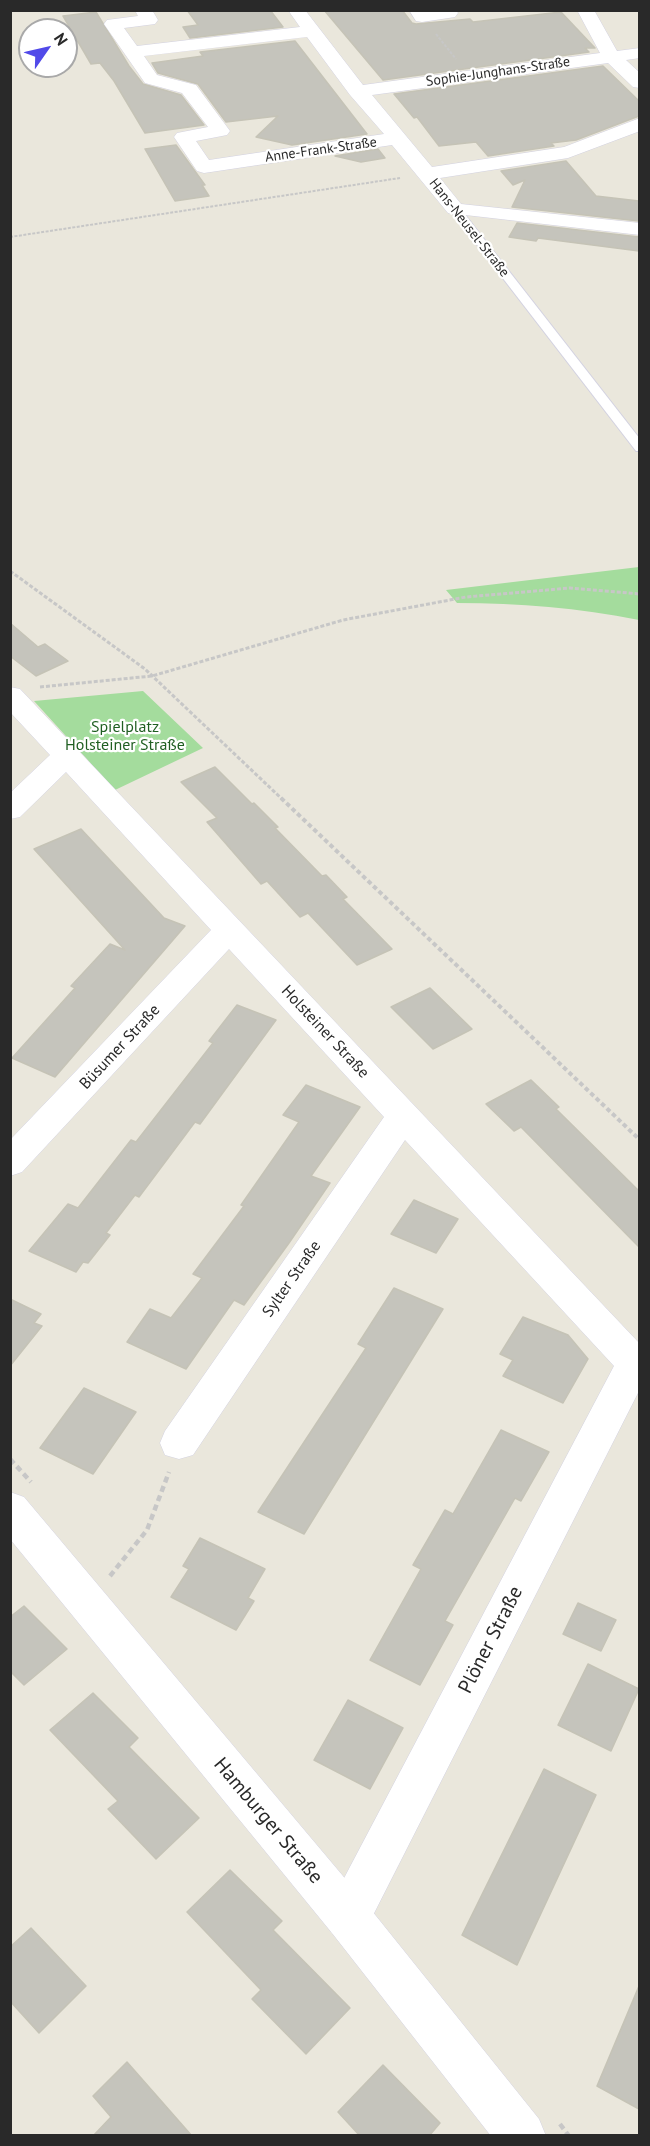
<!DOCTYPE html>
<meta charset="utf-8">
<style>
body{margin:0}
#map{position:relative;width:650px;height:2146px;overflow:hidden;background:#eae7dc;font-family:"PT Sans",sans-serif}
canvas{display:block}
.frame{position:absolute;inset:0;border:12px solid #292929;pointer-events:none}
.north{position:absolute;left:18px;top:18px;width:60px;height:60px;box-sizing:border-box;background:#fff;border:2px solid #a9a9a9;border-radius:50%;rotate:56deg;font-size:16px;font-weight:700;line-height:24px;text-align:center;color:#292929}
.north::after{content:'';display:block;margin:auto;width:21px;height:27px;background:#514ae9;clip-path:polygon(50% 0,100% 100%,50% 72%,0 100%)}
</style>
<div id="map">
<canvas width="650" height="2146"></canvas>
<div class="frame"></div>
<div class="north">N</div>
</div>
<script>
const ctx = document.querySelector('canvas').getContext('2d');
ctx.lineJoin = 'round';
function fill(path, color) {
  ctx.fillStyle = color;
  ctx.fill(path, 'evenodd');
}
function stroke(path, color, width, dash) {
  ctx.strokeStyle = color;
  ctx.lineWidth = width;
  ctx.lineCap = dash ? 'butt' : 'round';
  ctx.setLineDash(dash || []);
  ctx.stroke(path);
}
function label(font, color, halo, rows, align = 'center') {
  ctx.font = font + ' "PT Sans",sans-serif';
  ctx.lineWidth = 4.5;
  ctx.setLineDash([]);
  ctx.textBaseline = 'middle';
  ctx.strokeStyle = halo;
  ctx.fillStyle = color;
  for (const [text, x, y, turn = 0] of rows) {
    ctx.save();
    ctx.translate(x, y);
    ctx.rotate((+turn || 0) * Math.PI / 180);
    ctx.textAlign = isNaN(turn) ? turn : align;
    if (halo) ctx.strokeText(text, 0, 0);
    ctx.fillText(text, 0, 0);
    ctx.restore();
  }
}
fill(new Path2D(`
 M639 567V620C578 608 520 603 457 603L446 590Z
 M143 691 203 748 115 790 34 701Z`), '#a4dc9d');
const building = new Path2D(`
 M187 10H270L283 27 190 38 183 27 198 25Z
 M324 10H402L412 23 416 24 470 19 473 22 561 12 595 48H585L589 52 383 80Z
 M96 12 129 66 143 84 181 95 204 125 145 133 114 81 100 63 91 64 63 16Z
 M295 41 367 134 292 145 256 137 278 116 226 122 198 84 158 73 152 63 203 56 200 52Z
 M603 66 639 101V116L576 140 551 143 554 146 488 156 476 142 439 146 417 117 414 118 394 94Z
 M176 145 205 185H202L209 196 175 201 145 149Z
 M378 149 385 158 361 162 335 156Z
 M566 161 596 196 639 201V221L512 207 525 180 513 185 501 171Z
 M517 223 639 237V251L538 238 536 241 509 237Z
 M10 623 38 647 45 644 68 661 36 676 10 656Z
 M215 767 252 804 254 803 278 827 275 828 322 876 326 875 347 897 343 899 392 949 357 965 308 913 300 917 267 881 261 884 207 822 217 818 181 782Z
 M81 829 164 918 185 926 55 1077 12 1058 75 988 71 986 110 944 125 950 34 849Z
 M430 988 472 1029 433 1049 391 1007Z
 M237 1005 276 1020 200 1124 195 1122 139 1197 135 1195 106 1233 110 1235 88 1263 83 1262 76 1272 29 1251 68 1204 78 1208 131 1140 136 1142 213 1043 209 1041Z
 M531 1080 559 1107 556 1109 639 1191V1247L521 1127 514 1131 486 1104Z
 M306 1085 360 1107 311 1176 330 1183 289 1243 244 1305 234 1300 186 1369 127 1342 150 1309 171 1318 202 1278 193 1274 244 1206 241 1205 299 1122 283 1115Z
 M414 1200 458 1219 436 1253 391 1234Z
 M394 1288 443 1309 304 1534 258 1512 366 1348 358 1344Z
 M10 1299 41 1314 34 1323 42 1326 10 1366Z
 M523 1317 568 1335 588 1359 563 1403 503 1376 513 1360 500 1354Z
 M84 1388 136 1412 93 1474 40 1448Z
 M501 1430 549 1452 521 1501 515 1498 445 1621 453 1625 420 1685 370 1660 421 1569 413 1565 445 1510 453 1514Z
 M200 1538 265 1569 248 1598 254 1601 236 1630 171 1597 189 1569 183 1566Z
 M578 1603 616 1620 601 1651 563 1634Z
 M24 1606 67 1649 24 1685 10 1671V1617Z
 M588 1664 639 1689 611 1751 558 1725Z
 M93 1693 138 1738 129 1747 199 1818 156 1859 108 1809 118 1801 50 1730Z
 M348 1700 403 1728 370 1789 314 1760Z
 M544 1769 596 1795 517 1965 462 1935Z
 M230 1870 282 1921 273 1930 350 2008 306 2054 252 1999 261 1990 187 1912Z
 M31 1928 86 1986 39 2033 10 2001V1947Z
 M639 1986V2109L597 2086Z
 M127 2062 192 2136H93L111 2117 93 2096Z
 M383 2065 440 2123 429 2136H360L338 2112Z`);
fill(building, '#c5c4bc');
stroke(building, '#c5c3b6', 1.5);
const lane = new Path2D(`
 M451 207H459L640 439V451H636L451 211Z`);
const street = new Path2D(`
 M135 10H152L158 20 155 24 124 28 137 46 300 27 288 10H305L363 85 600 53 577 10H594L617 51 640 48V58L626 60 640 73V88L633 87 608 63 372 95 432 167 564 147 640 118V131L568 158 440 178 461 204 640 223V235L448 213 392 145 204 173 197 171 174 137 177 133 208 127 182 93 145 83 104 24 107 20 138 16ZM307 37 350 95 384 134 209 160 196 141 227 135 230 131 196 85 157 75 144 56Z
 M409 10H456L458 13 455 17 422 22 416 21Z
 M10 687 20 689 640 1344V1389L364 1933 348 1940 332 1933 325 1917 332 1901 614 1366 405 1140 193 1455 179 1459 165 1455 160 1443 165 1431 384 1117 229 949 22 1172 10 1176V1140L211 930 66 772 20 817 10 819V793L50 755 10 712Z`);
const secondary = new Path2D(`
 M10 1492 24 1497 364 1901 539 2119 546 2136H491L332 1933 10 1539Z`);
stroke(lane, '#d2d1e0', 2);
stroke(street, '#d2d1e0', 1);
stroke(secondary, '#d2d1e0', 1);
stroke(new Path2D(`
 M436 34 456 59
 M10 237 400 178`), '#c7c7c7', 2, [3, 1.5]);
stroke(new Path2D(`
 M10 571 145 669 282 799
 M40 687 152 676 343 620 466 597 570 588 640 594`), '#c7c7c7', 3, [4, 2]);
stroke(new Path2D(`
 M281 798 640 1140`), '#c7c7c7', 4, [4.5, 3]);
stroke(new Path2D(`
 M10 1459 31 1482
 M110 1576 147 1530 169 1472
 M560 2124 569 2136`), '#c7c7c7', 4.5, [6, 4]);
fill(lane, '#fff');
fill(street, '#fff');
fill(secondary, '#fff');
label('14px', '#292929', '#fff', [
 ["Sophie-Junghans-Straße",498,72,-8],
 ["Anne-Frank-Straße",321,150,-8],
 ["Hans-Neusel-Straße",469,228,52]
]);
label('16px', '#205f22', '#fff', [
 ["Spielplatz",125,727],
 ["Holsteiner Straße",125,745]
]);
label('16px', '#292929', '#fff', [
 ["Holsteiner Straße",325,1032,47],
 ["Büsumer Straße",120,1047,-47],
 ["Sylter Straße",292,1279,-55]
]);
label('20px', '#292929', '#fff', [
 ["Plöner Straße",491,1640,-63],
 ["Hamburger Straße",268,1821,50]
]);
</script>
